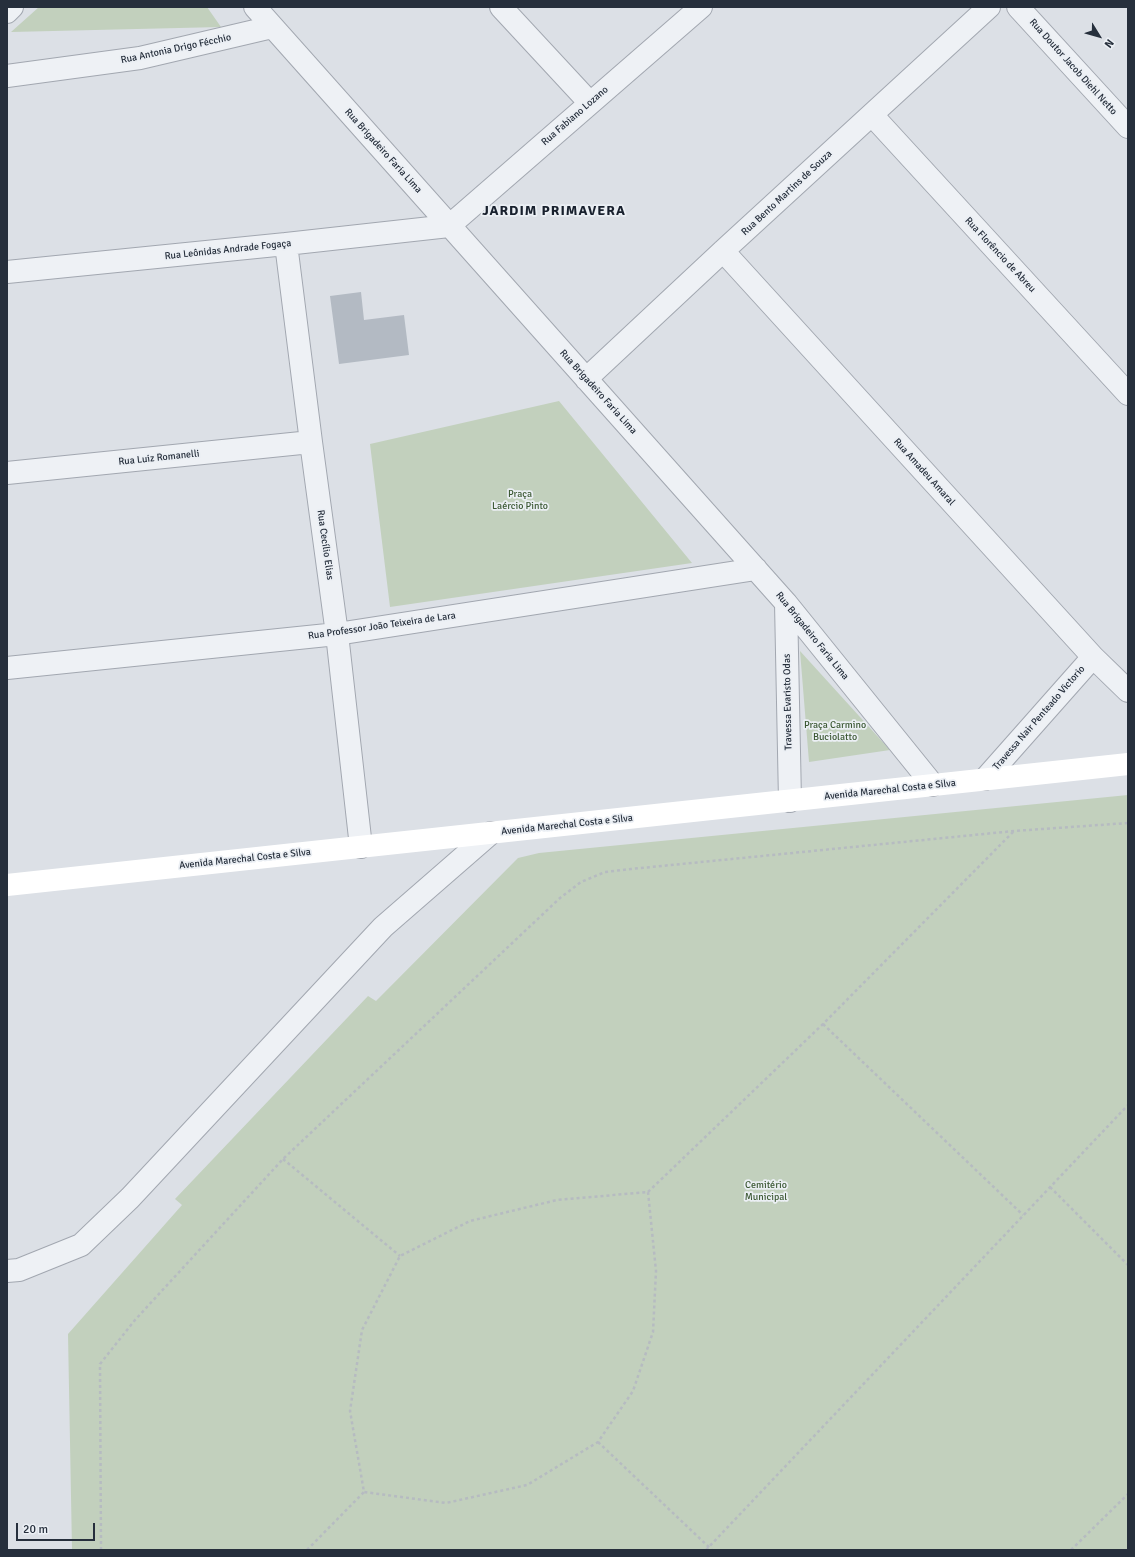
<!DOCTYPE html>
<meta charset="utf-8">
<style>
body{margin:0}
#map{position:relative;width:1135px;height:1557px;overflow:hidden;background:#dce0e6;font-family:Signika,sans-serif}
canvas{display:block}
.frame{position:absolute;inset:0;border:8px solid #262f3c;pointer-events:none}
.north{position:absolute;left:1079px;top:16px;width:40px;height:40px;-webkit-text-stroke:3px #ebeff4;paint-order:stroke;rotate:127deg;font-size:11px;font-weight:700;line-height:16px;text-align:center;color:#262f3c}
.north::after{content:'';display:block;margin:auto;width:14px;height:18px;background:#262f3c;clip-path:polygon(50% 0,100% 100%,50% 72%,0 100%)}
.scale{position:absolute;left:16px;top:1523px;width:79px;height:18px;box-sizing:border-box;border:2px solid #262f3c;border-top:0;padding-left:5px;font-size:12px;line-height:14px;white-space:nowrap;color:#262f3c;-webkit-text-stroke:3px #ebeff4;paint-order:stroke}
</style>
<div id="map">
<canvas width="1135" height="1557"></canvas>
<div class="frame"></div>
<div class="north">N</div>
<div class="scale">20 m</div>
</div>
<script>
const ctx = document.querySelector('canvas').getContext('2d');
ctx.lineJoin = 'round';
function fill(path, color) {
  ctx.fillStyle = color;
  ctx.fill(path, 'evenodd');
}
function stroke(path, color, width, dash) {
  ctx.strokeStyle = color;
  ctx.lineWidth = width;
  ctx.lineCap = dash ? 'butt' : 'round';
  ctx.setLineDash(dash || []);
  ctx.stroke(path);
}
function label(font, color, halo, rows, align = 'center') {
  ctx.font = font + ' Signika,sans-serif';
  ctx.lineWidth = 3.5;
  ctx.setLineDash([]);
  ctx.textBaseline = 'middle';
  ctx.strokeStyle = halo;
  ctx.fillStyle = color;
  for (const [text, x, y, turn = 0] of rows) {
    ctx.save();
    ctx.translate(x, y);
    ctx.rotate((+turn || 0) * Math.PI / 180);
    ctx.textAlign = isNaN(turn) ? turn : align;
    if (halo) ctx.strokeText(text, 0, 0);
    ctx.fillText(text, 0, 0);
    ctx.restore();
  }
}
fill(new Path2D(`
 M39 7H207L221 27 11 32Z
 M559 401 692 563 390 607 370 444Z
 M800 651 890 750 809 762Z
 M1128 795V1550H72L68 1334 182 1205 175 1199 368 996 376 1001 518 858 539 853Z`), '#c2d0bd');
fill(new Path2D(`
 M361 292 364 320 404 315 409 355 339 364 330 296Z`), '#b3bac3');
const street = new Path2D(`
 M255 7 786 603 933 785
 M501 7 590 103
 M1018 7 1128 127
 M7 12 12 7
 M7 76 140 58 272 27
 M872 115 1128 394
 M286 244 311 442 337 634 361 847
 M723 251 1093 657 1128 691
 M7 272 286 244 449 226 701 7
 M586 379 723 251 989 7
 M7 473 311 442
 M786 603 790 801
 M7 668 337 634 756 569
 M985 779 1093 657
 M7 1271 19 1270 81 1245 130 1198 383 927 491 833`);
stroke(street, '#a2a7b0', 24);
stroke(new Path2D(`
 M823 1024 1023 1215
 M283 1159 400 1256
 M1050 1187 1128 1265
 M648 1192 656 1271 653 1332 633 1391 598 1442 527 1485 446 1503 364 1492 350 1411 362 1330 400 1256 470 1221 557 1200Z
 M648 1192 823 1024 1014 831
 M598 1442 712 1550
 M101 1550 100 1364 135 1320 283 1159 560 898 581 882 605 872 631 869 1014 831 1128 823
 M307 1550 364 1492
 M706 1550 1128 1105
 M1071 1550 1128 1494`), '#b6bbc1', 2.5, [3, 3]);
stroke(street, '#eef1f5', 22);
stroke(new Path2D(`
 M7 885 1128 764`), '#fff', 22);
label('10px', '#262f3c', '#ebeff4', [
 ["Rua Antonia Drigo Fécchio",176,49,-12],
 ["Rua Doutor Jacob Diehl Netto",1073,67,48],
 ["Rua Fabiano Lozano",575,116,-41],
 ["Rua Brigadeiro Faria Lima",383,151,48],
 ["Rua Bento Martins de Souza",787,193,-43],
 ["Rua Leônidas Andrade Fogaça",228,250,-6],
 ["Rua Florêncio de Abreu",1000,255,47],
 ["Rua Brigadeiro Faria Lima",598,392,48],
 ["Rua Luiz Romanelli",159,458,-6],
 ["Rua Amadeu Amaral",924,472,48],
 ["Rua Cecílio Elias",325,545,82],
 ["Rua Professor João Teixeira de Lara",382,626,-8],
 ["Rua Brigadeiro Faria Lima",812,636,51],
 ["Travessa Evaristo Odas",788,702,-91],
 ["Travessa Nair Penteado Victorio",1039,718,-49],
 ["Avenida Marechal Costa e Silva",890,790,-6],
 ["Avenida Marechal Costa e Silva",567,825,-6],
 ["Avenida Marechal Costa e Silva",245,859,-6]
]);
label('10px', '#3b5833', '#ebeff4', [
 ["Praça",520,494],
 ["Laércio Pinto",520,506],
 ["Praça Carmino",835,725],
 ["Buciolatto",835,737],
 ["Cemitério",766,1185],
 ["Municipal",766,1197]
]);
ctx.letterSpacing = '1px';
label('bold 14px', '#18202d', '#ebeff4', [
 ["JARDIM PRIMAVERA",554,211]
]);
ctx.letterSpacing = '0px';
</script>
